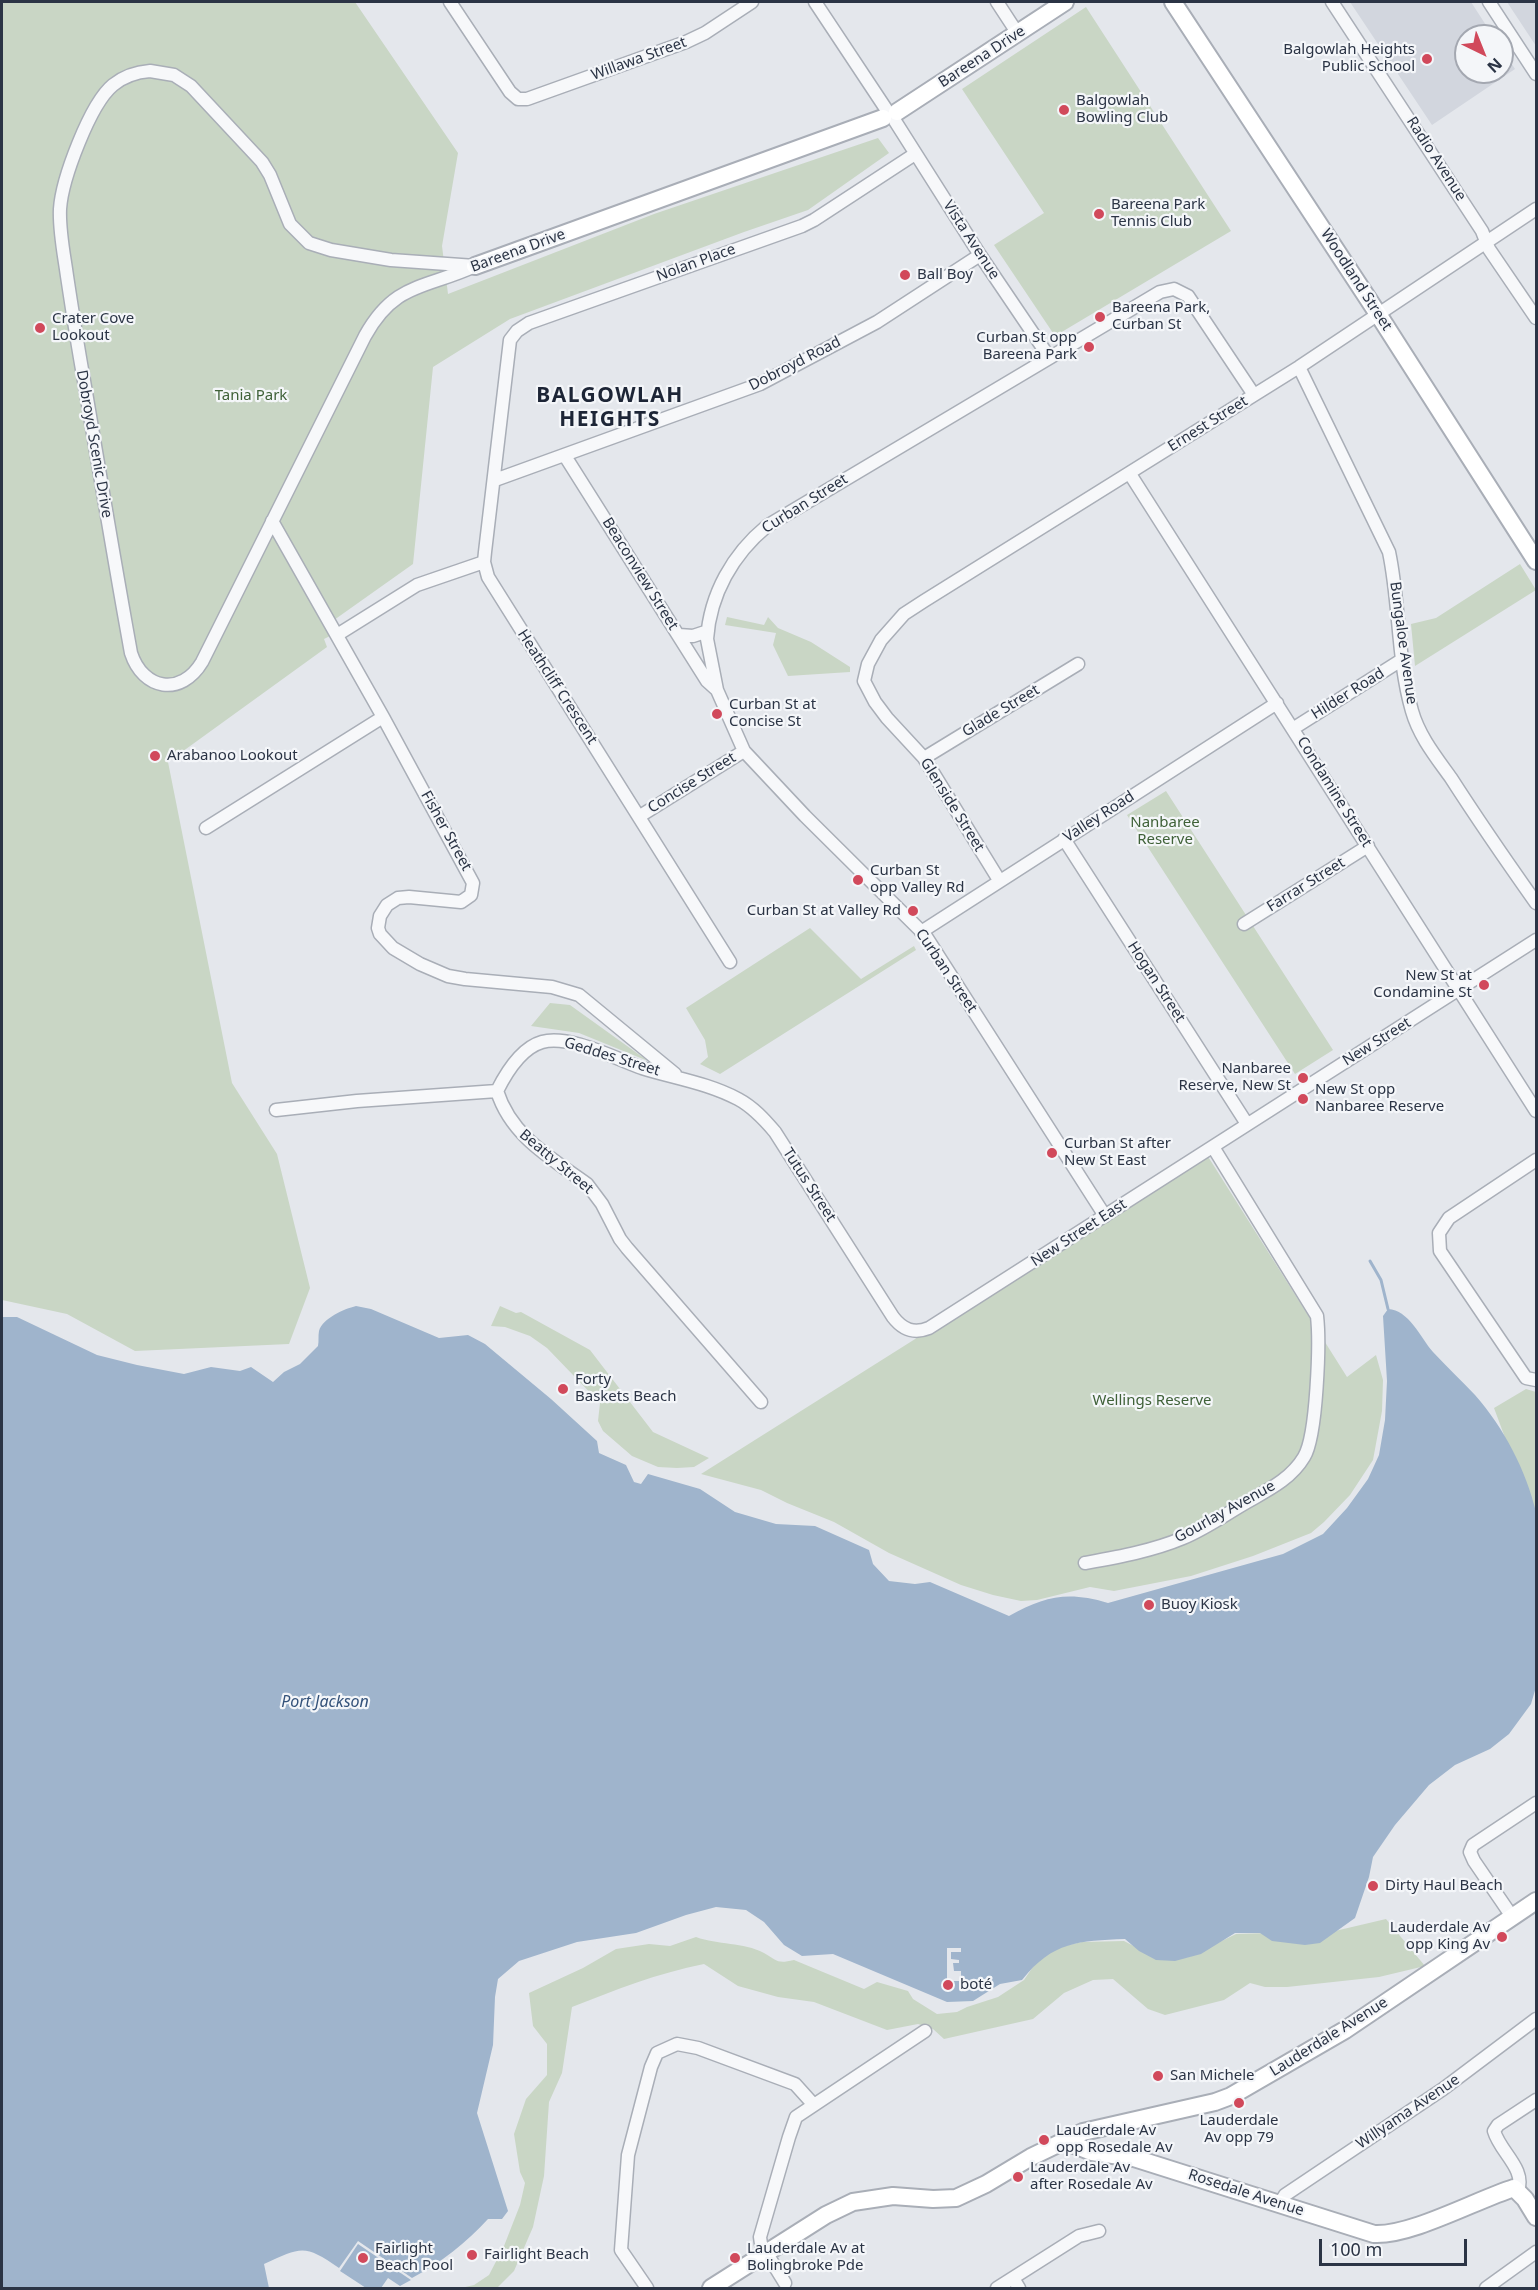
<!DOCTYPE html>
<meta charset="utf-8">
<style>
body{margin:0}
#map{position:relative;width:1538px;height:2290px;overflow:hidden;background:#e4e7ec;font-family:"Noto Sans",sans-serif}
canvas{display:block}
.frame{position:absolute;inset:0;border:3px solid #2b3445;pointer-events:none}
.north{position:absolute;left:1454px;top:24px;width:60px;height:60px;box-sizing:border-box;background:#f4f6f9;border:2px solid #a4a8b1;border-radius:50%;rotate:137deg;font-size:16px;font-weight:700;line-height:24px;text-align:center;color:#2b3445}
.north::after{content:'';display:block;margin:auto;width:21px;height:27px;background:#d1495b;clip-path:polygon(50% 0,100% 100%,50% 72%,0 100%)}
.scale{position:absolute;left:1319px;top:2239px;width:148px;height:27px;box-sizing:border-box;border:3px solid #2b3445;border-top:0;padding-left:8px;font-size:18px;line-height:21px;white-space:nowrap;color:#2b3445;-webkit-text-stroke:4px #f4f6f9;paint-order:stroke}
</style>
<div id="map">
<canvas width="1538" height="2290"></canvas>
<div class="frame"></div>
<div class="north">N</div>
<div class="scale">100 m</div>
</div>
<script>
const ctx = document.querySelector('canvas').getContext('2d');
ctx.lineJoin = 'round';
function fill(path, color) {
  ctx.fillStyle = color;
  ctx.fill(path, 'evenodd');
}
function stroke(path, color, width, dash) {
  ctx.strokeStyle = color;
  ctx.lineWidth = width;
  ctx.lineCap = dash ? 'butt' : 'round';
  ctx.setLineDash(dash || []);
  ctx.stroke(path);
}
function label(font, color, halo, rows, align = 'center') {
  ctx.font = font + ' "Noto Sans",sans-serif';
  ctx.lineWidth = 4.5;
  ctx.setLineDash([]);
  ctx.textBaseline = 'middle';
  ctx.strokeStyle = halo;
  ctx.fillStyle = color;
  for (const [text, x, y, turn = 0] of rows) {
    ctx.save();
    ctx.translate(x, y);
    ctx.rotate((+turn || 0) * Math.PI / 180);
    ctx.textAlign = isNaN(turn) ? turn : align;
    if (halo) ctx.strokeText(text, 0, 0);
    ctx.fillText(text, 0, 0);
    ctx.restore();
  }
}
fill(new Path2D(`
 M1350 2H1471L1493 36H1466V72H1502V49L1515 69 1432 125Z
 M1507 2H1536V46Z`), '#d2d6de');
fill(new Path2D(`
 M2 2H355L458 153 442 246 448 294 654 214 878 138 889 153 808 210 744 232 510 319 433 367 413 564 327 625 332 635 324 639 327 647 168 762 232 1083 277 1154 310 1288 289 1344 135 1351 67 1314 2 1300Z
 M1086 7 1231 231 1055 336 994 245 1044 213 962 89Z
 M1520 564 1536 590 1415 666 1411 624 1436 618Z
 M727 617 764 625 768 617 778 628 811 642 850 667V672L788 676 773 645 776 633 725 625Z
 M1166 791 1333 1050 1295 1074 1127 815Z
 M810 928 861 979 914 946 916 950 720 1074 700 1064 708 1057 705 1040 686 1008Z
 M550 1003 570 1005 648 1061 579 1033 531 1026Z
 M1207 1155 1347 1377 1376 1355 1383 1380 1382 1411 1373 1460 1350 1495 1324 1522 1311 1533 1253 1556 1191 1576 1114 1591 1090 1587 1037 1600 1021 1601 993 1595 961 1585 889 1553 834 1522 787 1503 761 1490 701 1474Z
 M500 1306 516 1313 521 1312 590 1350 653 1432 709 1458 694 1467 677 1468 658 1467 632 1456 603 1431 598 1421 600 1403 547 1348 530 1336 505 1327 491 1326Z
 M1526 1389 1536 1392V1521L1494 1408Z
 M1386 1919 1425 1966 1379 1977 1287 1987H1265L1250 1983 1224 2000 1165 2015 1148 2009 1113 1979 1093 1980 1064 1993 1033 2019 944 2039 933 2029 918 2024 887 2030 814 2002 778 1997 738 1986 704 1964C658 1973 615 1990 572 2007L562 2073 549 2102 544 2176 533 2227 514 2271 497 2288H461L474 2285 489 2275 504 2246 520 2205 525 2183 520 2172 514 2134 526 2099 547 2075V2044L533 2026 529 1993 583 1968 616 1949 649 1944 670 1946 696 1937C718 1945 743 1942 764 1953 778 1961 777 1964 794 1960L864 1989 877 1982 908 1991 913 1999 937 2014 957 2012 967 2007 998 1997 1024 1980 1037 1961 1051 1949 1082 1942 1124 1941 1161 1960 1189 1957 1236 1934 1335 1931Z`), '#c9d6c5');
fill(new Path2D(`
 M356 1306 371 1309 439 1338 468 1335 485 1344 551 1399 597 1441 599 1453 626 1465 634 1482 641 1484 648 1474 700 1489 735 1512 776 1524 815 1526 869 1550 873 1564 889 1581 915 1584 930 1582 1009 1616C1045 1596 1068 1591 1108 1603L1283 1554 1323 1534 1347 1508 1368 1479 1379 1455 1385 1420 1387 1381 1383 1316 1388 1309C1409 1310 1420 1337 1433 1352 1446 1366 1461 1380 1475 1395 1504 1428 1526 1470 1536 1512V1687L1531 1704 1509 1734 1490 1749 1455 1765 1429 1785 1395 1825 1373 1857 1369 1877 1355 1918 1320 1943 1305 1945 1272 1941 1260 1933H1235L1201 1954 1175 1961 1156 1960 1139 1951 1125 1939C1079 1941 1053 1941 1022 1980L1000 1984 973 2001 947 2002 833 1954 802 1956 784 1945 764 1922 746 1910 716 1907 686 1915 636 1933 577 1942 519 1961 498 1979 495 1997 493 2045 477 2113 508 2211 502 2219H488C467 2242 441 2263 412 2278L358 2241 339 2268C304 2244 302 2247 264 2264L269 2288H2V1317H17L97 1355 137 1365 184 1374 211 1367 240 1371 251 1367 273 1382 284 1372 300 1364 318 1346C319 1341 318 1336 319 1331 323 1318 344 1309 356 1306Z
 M358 2244 411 2280 400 2286 388 2278 381 2288H366L340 2271Z`), '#9fb4cc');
fill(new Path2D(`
 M947 1948H961V1952H951V1959L959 1960V1963H953L954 1971H961V1981H947Z`), '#e4e7ec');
stroke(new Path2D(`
 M1370 1261 1381 1280 1388 1309`), '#9fb4cc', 3);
const street = new Path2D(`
 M450 2 510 92 518 99H527L686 42 705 33 752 2
 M815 2 886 109
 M997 2 1018 34
 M1332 2 1482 231 1489 249 1536 318
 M1489 2 1536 74
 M150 71 174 75 191 86 262 162 270 175 290 224 309 243 331 250 391 260 475 266C425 289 395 282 365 336L202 662C181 697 143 690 131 653 114 560 99 468 83 375 77 342 72 309 67 276 64 254 59 231 60 209 62 179 90 104 113 85 124 76 137 72 150 71Z
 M895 121 980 255 1049 357
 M1299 367 1389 552C1400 604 1397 659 1412 711 1419 736 1436 757 1451 778 1478 820 1507 862 1536 903
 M565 456 707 681 717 690
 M1130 474 1536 1111
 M495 480 760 384 877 322 980 255
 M272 521 383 717 473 883 471 895 461 902 409 897 398 898 387 905 380 916 378 928 380 934 393 948 420 964 448 976 465 979 552 987 579 995 675 1074
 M337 635 417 585 484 562
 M679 635 693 636 708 631
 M1294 728 1403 659
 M924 758 1078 664
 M640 816 744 751
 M206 828 383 717
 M1064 839 1247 1124
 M999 880 924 758 887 718 875 702 864 681 868 664 881 640 904 614 924 601 1299 367 1536 209
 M1244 924 1368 846
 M921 932 1277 703
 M730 962 488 577 484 562 485 552 510 340 517 331 529 323 802 226 814 220 915 154
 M497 1091C506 1073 521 1048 542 1042 569 1034 616 1059 642 1068 674 1078 708 1083 738 1099 753 1107 764 1119 775 1132L893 1317C903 1330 914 1334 929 1328L1536 940
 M276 1110 357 1101 497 1091C511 1136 551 1158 587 1184L602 1204 620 1239 627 1248 761 1402
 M1536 1160 1449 1218 1439 1233 1440 1251 1526 1378 1536 1380
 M1105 1216 925 935 805 816 744 751 717 690 707 639C710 594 733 554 767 526L1160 292 1174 289 1188 296 1254 395
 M1085 1563C1118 1557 1152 1551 1183 1538 1205 1529 1226 1514 1247 1502 1268 1490 1291 1479 1304 1457 1317 1436 1320 1342 1317 1316L1213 1147
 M1513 1918 1474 1861 1470 1852 1473 1845 1536 1803
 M1518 2190C1526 2169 1500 2152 1494 2131L1498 2125 1536 2100
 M1280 2203 1285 2195 1443 2089 1536 2019
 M1013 2278 1019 2288
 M785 2283 761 2244 760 2237 789 2137 796 2117 925 2031
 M647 2288 621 2250 628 2155 651 2067 657 2053 677 2044 698 2048 795 2084 813 2104
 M997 2288 1079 2236 1099 2231
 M1486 2288 1536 2252`);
const secondary = new Path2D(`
 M1173 2 1378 314 1536 561
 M897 112 1065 2
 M475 266 883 118
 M1064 2141 1092 2152 1134 2158 1374 2234C1411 2236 1476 2200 1514 2188L1525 2199 1536 2217
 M711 2288 826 2215 853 2202 893 2196 933 2199 956 2198 986 2184 1031 2157 1083 2132 1215 2102 1231 2096 1345 2030 1536 1901`);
stroke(street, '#a9aeb7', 15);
stroke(secondary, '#a9aeb7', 20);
stroke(street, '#f7f8fa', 12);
stroke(secondary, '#fff', 16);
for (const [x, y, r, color] of [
 [1427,59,6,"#d1495b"],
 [1064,110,6,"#d1495b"],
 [1099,214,6,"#d1495b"],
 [905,275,6,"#d1495b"],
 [1100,317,6,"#d1495b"],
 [40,328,6,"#d1495b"],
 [1089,347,6,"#d1495b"],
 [717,714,6,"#d1495b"],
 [155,756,6,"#d1495b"],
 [858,880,6,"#d1495b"],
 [913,911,6,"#d1495b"],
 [1484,985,6,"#d1495b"],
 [1303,1078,6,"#d1495b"],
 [1303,1099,6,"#d1495b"],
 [1052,1153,6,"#d1495b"],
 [563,1389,6,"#d1495b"],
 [1149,1605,6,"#d1495b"],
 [1373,1886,6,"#d1495b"],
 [1502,1937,6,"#d1495b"],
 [948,1985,6,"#d1495b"],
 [1158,2076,6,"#d1495b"],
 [1239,2103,6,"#d1495b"],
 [1044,2140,6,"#d1495b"],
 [1018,2177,6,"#d1495b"],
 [472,2255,6,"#d1495b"],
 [363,2258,6,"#d1495b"],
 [735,2258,6,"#d1495b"]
]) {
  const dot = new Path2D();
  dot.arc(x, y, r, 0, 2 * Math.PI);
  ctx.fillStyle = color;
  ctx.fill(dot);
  stroke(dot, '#f4f6f9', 2);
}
label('15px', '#2b3445', '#f4f6f9', [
 ["Balgowlah Heights",1415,50,"right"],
 ["Public School",1415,67,"right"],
 ["Balgowlah",1076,101],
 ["Bowling Club",1076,118],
 ["Bareena Park",1111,205],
 ["Tennis Club",1111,222],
 ["Ball Boy",917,275],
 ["Bareena Park,",1112,308],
 ["Curban St",1112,325],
 ["Crater Cove",52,319],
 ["Lookout",52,336],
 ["Curban St opp",1077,338,"right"],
 ["Bareena Park",1077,355,"right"],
 ["Curban St at",729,705],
 ["Concise St",729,722],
 ["Arabanoo Lookout",167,756],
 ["Curban St",870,871],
 ["opp Valley Rd",870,888],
 ["Curban St at Valley Rd",901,911,"right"],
 ["New St at",1472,976,"right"],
 ["Condamine St",1472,993,"right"],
 ["Nanbaree",1291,1069,"right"],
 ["Reserve, New St",1291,1086,"right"],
 ["New St opp",1315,1090],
 ["Nanbaree Reserve",1315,1107],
 ["Curban St after",1064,1144],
 ["New St East",1064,1161],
 ["Forty",575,1380],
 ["Baskets Beach",575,1397],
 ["Buoy Kiosk",1161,1605],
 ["Dirty Haul Beach",1385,1886],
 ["Lauderdale Av",1490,1928,"right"],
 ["opp King Av",1490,1945,"right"],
 ["boté",960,1985],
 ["San Michele",1170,2076],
 ["Lauderdale",1239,2121,"center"],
 ["Av opp 79",1239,2138,"center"],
 ["Lauderdale Av",1056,2131],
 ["opp Rosedale Av",1056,2148],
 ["Lauderdale Av",1030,2168],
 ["after Rosedale Av",1030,2185],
 ["Fairlight",375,2249],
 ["Beach Pool",375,2266],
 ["Lauderdale Av at",747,2249],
 ["Bolingbroke Pde",747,2266],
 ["Fairlight Beach",484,2255]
], 'left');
label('15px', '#2b3445', '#f4f6f9', [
 ["Bareena Drive",982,57,-33],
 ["Willawa Street",639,59,-20],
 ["Radio Avenue",1436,159,57],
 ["Vista Avenue",971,240,57],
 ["Bareena Drive",518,251,-20],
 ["Nolan Place",696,263,-20],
 ["Woodland Street",1356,280,57],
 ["Dobroyd Road",795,364,-27],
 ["Ernest Street",1208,424,-32],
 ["Dobroyd Scenic Drive",94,444,80],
 ["Curban Street",805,504,-32],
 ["Beaconview Street",640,574,58],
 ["Bungaloe Avenue",1403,643,82],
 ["Heathcliff Crescent",557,687,57],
 ["Hilder Road",1348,694,-32],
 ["Glade Street",1001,711,-31],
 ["Concise Street",692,783,-32],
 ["Condamine Street",1334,792,58],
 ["Glenside Street",952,805,58],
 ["Valley Road",1099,817,-33],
 ["Fisher Street",446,831,61],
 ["Farrar Street",1306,885,-32],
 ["Curban Street",946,971,56],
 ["Hogan Street",1156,982,57],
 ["New Street",1377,1042,-32],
 ["Geddes Street",612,1057,17],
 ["Beatty Street",556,1162,40],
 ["Tutus Street",809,1185,57],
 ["New Street East",1079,1233,-33],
 ["Gourlay Avenue",1225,1512,-29],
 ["Lauderdale Avenue",1329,2037,-32],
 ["Willyama Avenue",1408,2112,-34],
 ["Rosedale Avenue",1246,2193,18]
]);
label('15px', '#3f6138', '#f4f6f9', [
 ["Tania Park",251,396],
 ["Nanbaree",1165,823],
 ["Reserve",1165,840],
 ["Wellings Reserve",1152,1401]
]);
label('italic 16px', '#34527a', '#f4f6f9', [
 ["Port Jackson",325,1702]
]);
ctx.letterSpacing = '1.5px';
label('bold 21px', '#1d2536', '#f4f6f9', [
 ["BALGOWLAH",610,396],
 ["HEIGHTS",610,420]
]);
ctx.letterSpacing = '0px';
</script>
